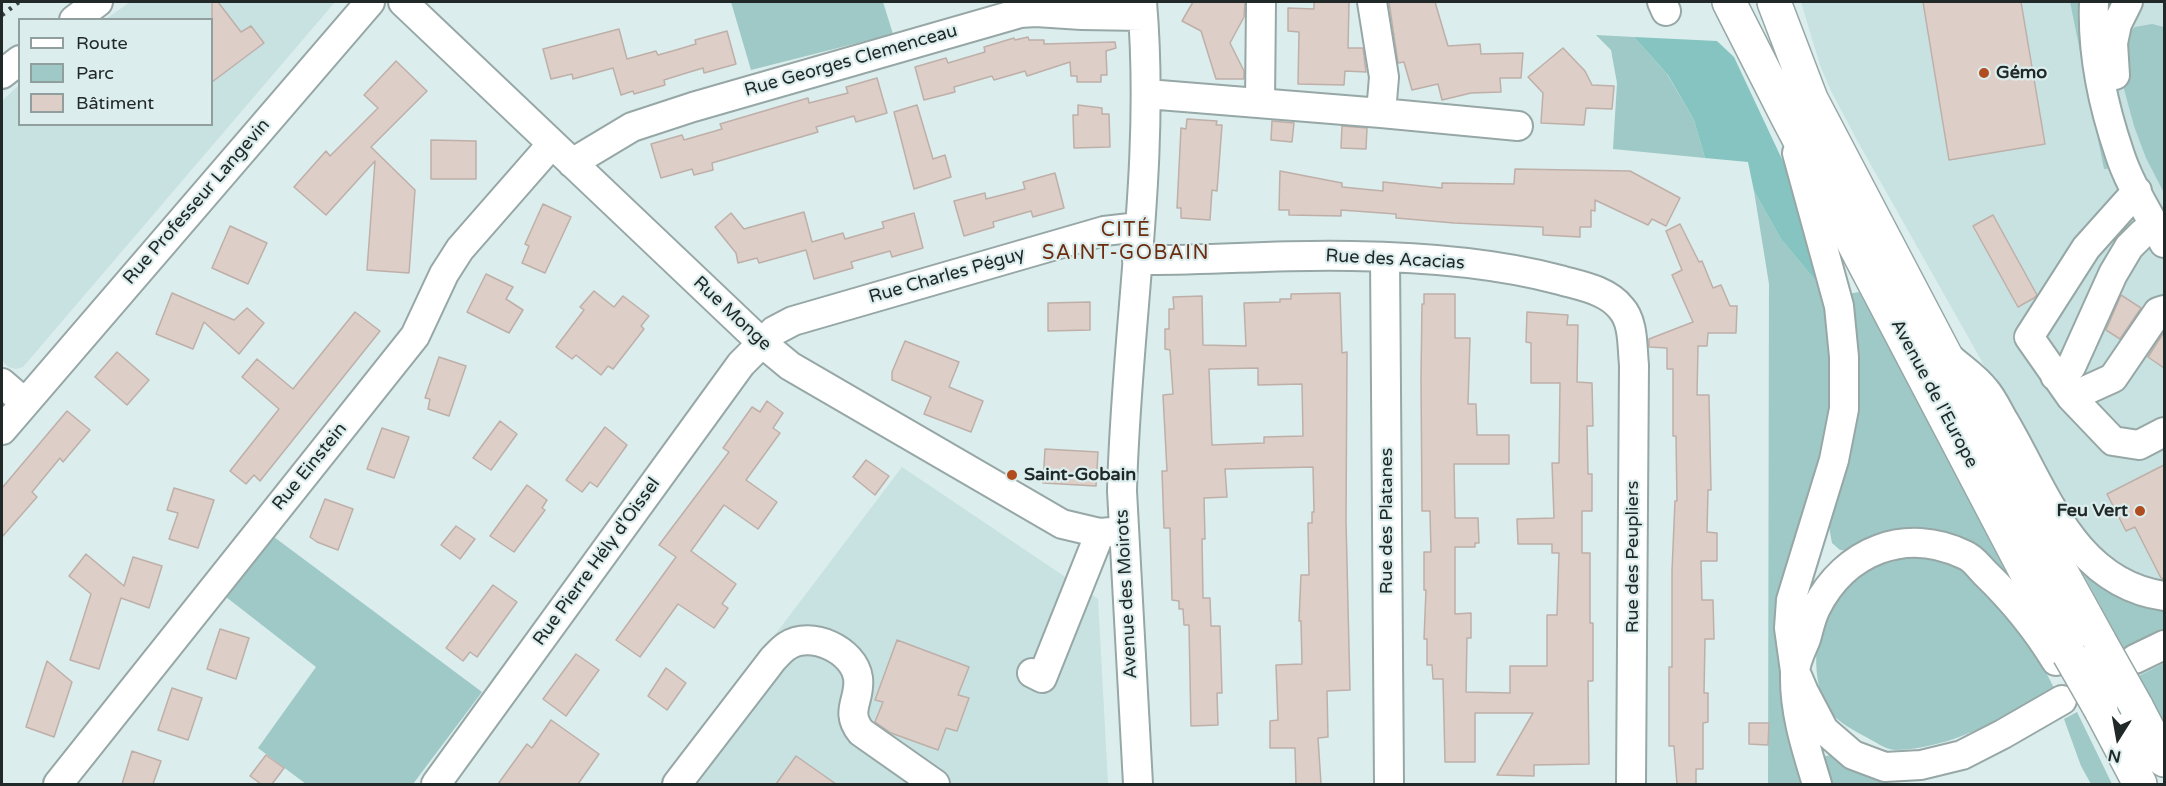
<!DOCTYPE html>
<meta charset="utf-8">
<style>
body{margin:0}
#map{position:relative;width:2166px;height:786px;overflow:hidden;background:#dbedec;font-family:"Varela Round",sans-serif}
canvas{display:block}
.frame{position:absolute;inset:0;border:3px solid #212828;pointer-events:none}
.legend{position:absolute;left:18px;top:18px;width:195px;height:108px;box-sizing:border-box;background:#dbedec;border:2px solid #919e9e;margin:0;padding:8px 10px;list-style:none;font-size:18px;color:#212828}
.legend li{display:flex;align-items:center;gap:12px;height:30px}
.legend b{width:30px;border:2px solid #919e9e}
.north{position:absolute;left:2088px;top:708px;width:60px;height:60px;-webkit-text-stroke:4px #dbedec;paint-order:stroke;rotate:191deg;font-size:16px;font-weight:700;line-height:24px;text-align:center;color:#212828}
.north::after{content:'';display:block;margin:auto;width:21px;height:27px;background:#212828;clip-path:polygon(50% 0,100% 100%,50% 72%,0 100%)}
</style>
<div id="map">
<canvas width="2166" height="786"></canvas>
<div class="frame"></div>
<ul class="legend">
<li><b style="height:8px;background:#fff"></b>Route</li>
<li><b style="height:16px;background:#9ec9c6"></b>Parc</li>
<li><b style="height:16px;background:#decec8"></b>Bâtiment</li>
</ul>
<div class="north">N</div>
</div>
<script>
const ctx = document.querySelector('canvas').getContext('2d');
ctx.lineJoin = 'round';
function fill(path, color) {
  ctx.fillStyle = color;
  ctx.fill(path, 'evenodd');
}
function stroke(path, color, width, dash) {
  ctx.strokeStyle = color;
  ctx.lineWidth = width;
  ctx.lineCap = dash ? 'butt' : 'round';
  ctx.setLineDash(dash || []);
  ctx.stroke(path);
}
function label(font, color, halo, rows, align = 'center') {
  ctx.font = font + ' "Varela Round",sans-serif';
  ctx.lineWidth = 4.5;
  ctx.setLineDash([]);
  ctx.textBaseline = 'middle';
  ctx.strokeStyle = halo;
  ctx.fillStyle = color;
  for (const [text, x, y, turn = 0] of rows) {
    ctx.save();
    ctx.translate(x, y);
    ctx.rotate((+turn || 0) * Math.PI / 180);
    ctx.textAlign = isNaN(turn) ? turn : align;
    if (halo) ctx.strokeText(text, 0, 0);
    ctx.fillText(text, 0, 0);
    ctx.restore();
  }
}
fill(new Path2D(`
 M130 2H335L23 367 16 369 8 367 2 360V101L19 85 20 124H212V20L106 19Z
 M1801 2H2164V723L2080 568 2006 404 1858 142 1831 91 1820 65Z
 M902 467 1098 599 1108 784H662Z`), '#c7e2e1');
fill(new Path2D(`
 M731 2H883L893 34 751 70Z
 M2070 2H2079L2087 26 2116 168 2104 169Z
 M2152 24 2164 27V193L2146 158 2134 126 2120 74 2122 37 2135 27Z
 M1596 35 1634 37 1667 74 1694 120 1705 158 1613 149 1617 83 1611 50Z
 M1754 191 1781 239 1829 297 1835 396 1777 635C1779 685 1789 737 1804 784H1768L1769 284Z
 M1859 292 2026 596 1989 562 1840 550 1832 543 1828 521 1848 294Z
 M274 537 482 692 413 784H306L258 748 316 667 226 597Z
 M1891 553 1941 558 1985 583 2020 621 2055 690C2005 716 1953 749 1895 750 1886 750 1874 741 1866 737 1855 731 1840 723 1832 714 1811 690 1813 637 1826 609 1838 584 1869 569 1891 553Z
 M2080 568 2164 606V629L2125 651Z
 M2164 663V723L2139 676Z
 M2077 712 2112 784H2091L2081 766 2064 719Z
 M1831 755 1855 772 1884 782V784H1827L1820 757Z`), '#9ec9c6');
fill(new Path2D(`
 M1634 37 1717 41 1734 57 1803 204 1829 297 1781 239 1754 191 1748 162 1705 158 1694 120 1668 75Z`), '#85c4c1');
const building = new Path2D(`
 M212 2H218L241 32 251 26 264 43 212 82Z
 M1193 2H1245L1244 17 1230 43 1244 71V79H1216L1201 31 1182 21Z
 M1314 2H1349L1348 48H1363L1366 72 1345 71 1344 85 1298 84 1299 32 1288 31V8L1314 9Z
 M1389 2H1435L1448 46 1480 44 1481 54 1523 53 1521 78H1500L1501 92 1471 93 1442 100 1438 84 1412 90 1404 62 1398 63Z
 M1923 2H2021L2045 144 1949 160Z
 M619 29 627 59 656 51 658 55 676 50 696 44 695 40 727 31 736 64 704 73 703 68 683 74 664 80 665 85 634 94 633 91 621 95 613 68 573 79 572 74 551 79 543 49Z
 M1028 37 1029 40H1044V44L1115 42 1116 48 1106 51 1107 75H1101V82H1077V76H1071L1070 62 1027 76 1025 71 994 80 992 76 954 87 955 92 924 100 915 67 946 58 948 63 985 52 984 47 1014 38 1015 40Z
 M1563 48 1585 71 1592 85 1614 86 1612 109 1586 108 1584 125 1541 123 1543 93 1528 77Z
 M396 61 427 91 371 147 415 190 409 273 367 270 375 161 326 215 294 187 326 151 330 156 378 108 364 95Z
 M877 78 887 113 856 122 854 116 816 127 818 132 712 163 713 170 694 175 692 169 661 178 651 144 682 135 684 140 722 129 720 124 808 98 809 103 848 93 846 87Z
 M917 105 933 159 945 155 951 177 914 189 894 112Z
 M1078 105 1102 108V114H1109L1110 147 1074 148 1073 115H1078Z
 M1187 119 1217 121 1216 125H1222L1217 191 1212 190 1210 220 1181 218V208H1177L1181 128 1186 129Z
 M1272 121 1294 123 1292 142 1271 140Z
 M1342 126 1367 128 1366 149 1341 148Z
 M431 140 476 141V179H431Z
 M1515 169 1630 171 1680 198 1666 226 1652 219 1648 225 1595 200V211L1591 210V227H1580V237L1543 235V227L1454 223 1396 218V214L1341 210V216L1289 215V210H1279L1280 171 1342 183V187L1383 191V182L1442 188V183L1514 184Z
 M1055 173 1064 208 1033 217 1031 211 993 222 994 227 964 236 954 201 985 193 986 199 1025 189 1023 182Z
 M543 204 571 217 545 273 522 263 529 246 525 244Z
 M804 212 812 242 843 233 845 239 866 233 884 228 882 222 914 213 923 248 892 257 890 251 851 262 853 268 814 279 806 250 759 263 757 258 738 263 736 253 715 227 731 213 744 229Z
 M1993 215 2037 295 2034 298 2018 307 1973 226Z
 M1680 224 1699 262 1702 261 1713 288 1721 285 1730 306H1737L1736 333H1708L1707 346H1698L1697 395H1709L1711 490H1708L1707 532 1717 533V561H1701L1702 600H1713L1714 639H1705L1704 693H1708V722L1703 723V769H1696V784H1677L1674 746H1669V667H1672V571L1675 501H1677L1676 436H1673V369H1667V348L1649 347V339L1693 322 1672 275 1682 270 1666 231Z
 M230 226 267 243 248 284 212 268Z
 M486 274 513 287 506 299 523 310 509 333 467 312Z
 M594 291 614 307 623 296 649 316 641 326 644 329 613 369 608 366 601 375 576 355 572 359 556 347 584 310 580 307Z
 M172 293 234 320 247 308 264 323 239 354 204 322 193 349 156 334Z
 M1340 293 1342 353 1347 352 1346 521 1350 690 1327 691 1328 737 1318 738 1321 784H1296L1295 748H1270V721L1278 720 1276 665 1302 664 1301 621H1299L1301 575H1309L1308 523H1312V512H1314L1313 467 1225 469 1227 497 1204 498 1205 539H1202L1203 598H1210L1211 626H1220L1222 693H1217L1218 725 1191 726 1189 625H1184L1183 609H1179V601L1172 600 1170 528H1164L1162 471H1167L1163 395 1173 394 1170 350 1165 349V329H1169V309H1174L1173 297 1202 296 1203 345 1246 346 1244 303 1280 302V299H1291V294ZM1258 368V385L1302 384 1303 436 1264 437V443L1212 445 1209 369Z
 M1424 294H1455V338H1470L1468 404H1476L1477 435H1509V464H1454L1455 518H1478L1479 543H1475V547H1455V614L1471 613V638H1467L1466 692 1510 693V666H1547V615H1557L1559 553H1552V544H1518L1517 519 1554 518 1552 463H1559L1560 383H1531V343L1526 342 1527 312 1568 315 1567 325H1578L1577 382 1592 383 1593 426H1587L1588 474H1592V511H1582V553H1590V623H1593V681H1588L1589 764 1534 765V776L1497 775 1533 713H1475V762H1445L1443 679H1433L1432 665H1427V639H1424L1426 590H1424V552H1431L1430 511H1422L1421 378 1422 304H1424Z
 M2121 295 2141 308 2120 339 2106 330Z
 M1090 302V330L1048 331V303Z
 M355 312 380 331 260 481 254 475 246 484 230 471 279 409 242 377 257 359 293 389Z
 M2164 332V368L2148 357Z
 M905 341 959 362 949 387 983 401 971 432 924 414 931 397 892 380V372Z
 M117 352 149 380 127 405 95 377Z
 M439 357 466 366 449 416 428 409 430 399 425 398Z
 M767 401 783 413 773 428 780 433 746 480 777 502 758 529 724 505 691 551 736 584 722 604 728 608 714 628 678 604 640 657 616 640 676 557 659 545 729 452 723 448 752 407 760 412Z
 M67 411 90 430 63 462 60 458 32 492 37 497 2 537V488Z
 M500 421 517 434 491 470 473 458Z
 M605 427 627 445 597 487 590 482 582 492 566 480Z
 M382 428 409 437 394 478 367 469Z
 M1045 449 1098 452 1096 486 1043 483Z
 M866 460 889 476 875 495 853 477Z
 M2164 465V579L2161 578 2135 527 2126 531 2107 494Z
 M527 485 547 500 542 508 545 510 514 552 490 536Z
 M174 488 214 500 198 548 169 539 178 513 167 510Z
 M325 499 353 509 338 550 317 542 310 537Z
 M456 526 475 539 460 559 441 545Z
 M86 554 124 586 133 557 162 566 149 608 121 598 99 669 70 660 91 594 69 576Z
 M493 585 517 602 477 657 470 652 463 661 446 648Z
 M220 629 249 638 236 679 207 669Z
 M897 640 969 667 958 695 969 698 957 731 946 728 938 750 891 733 875 722 883 702 875 700Z
 M576 654 599 670 566 716 543 699Z
 M47 661 72 682 54 737 26 727Z
 M666 668 686 683 667 710 648 696Z
 M172 688 202 698 188 740 158 730Z
 M551 720 599 754 578 784H498L527 744 532 748Z
 M1749 723H1769L1768 745 1749 744Z
 M132 751 161 761 153 784H122Z
 M266 755 284 768 272 784H261L250 776Z
 M796 756 836 784H776Z`);
fill(building, '#decec8');
stroke(building, '#beafa9', 1.5);
const minor = new Path2D(`
 M403 2 761 342 790 366 1062 524 1100 533 1123 531
 M1372 2 1384 77 1381 113
 M1662 2 1666 11
 M2094 2C2092 51 2103 105 2119 152 2129 184 2149 214 2164 243
 M74 20 98 2
 M2 74 20 60
 M2115 75 2113 43 2117 24 2128 2
 M1147 94 1381 113 1518 126
 M1260 103 1261 2
 M1797 153 1839 306 1844 357V409L1834 460 1791 600 1789 628 1795 671 1804 692 1824 730 1853 755 1885 767 1921 765 1962 755 2003 734 2062 700
 M572 163 632 127 693 107 1020 13 1036 12 1082 15 1143 16
 M2137 191 2086 248 2029 337 2071 397 2113 441 2139 445 2164 432
 M1385 258 1389 784
 M1137 260C1209 261 1280 254 1352 256 1421 257 1493 262 1560 280 1581 286 1607 290 1621 308 1634 322 1632 347 1634 365L1631 784
 M1951 359C1962 369 1976 378 1985 390 1993 399 1998 411 2004 421 2045 490 2073 583 2164 596
 M2055 376 2071 367 2113 274 2129 247 2143 233 2156 228
 M2 383 24 402
 M2071 397 2113 378 2158 312 2164 310
 M2 430 370 2
 M2135 659 2164 645
 M1032 673 1042 678 1100 533
 M58 784 415 336 444 274 460 249 551 145
 M436 784 741 364 774 331 793 321 1104 231 1139 227
 M677 784 773 659C777 655 782 649 787 646 811 630 854 650 858 678 861 700 844 711 861 732L935 784
 M1138 784 1122 491C1126 328 1156 165 1142 2
 M1817 784C1806 748 1794 712 1795 673 1795 662 1802 649 1806 639 1809 629 1811 618 1816 608 1845 551 1905 526 1965 555 1973 558 1979 567 1985 573 2013 600 2036 628 2056 661`);
const major = new Path2D(`
 M1729 2 1787 116 2069 654
 M1774 2 1811 99 2014 486 2100 642
 M2136 706 2164 760
 M2101 710 2140 784`);
stroke(minor, '#96a7a6', 32);
stroke(major, '#96a7a6', 36);
stroke(minor, '#fff', 28);
stroke(major, '#fff', 33);
stroke(new Path2D(`
 M2 15 19 2`), '#3c4545', 4.5, [3, 6]);
const majorBridge = new Path2D(`
 M2100 642 2136 706
 M2069 654 2101 710`);
stroke(majorBridge, '#96a7a6', 36, []);
stroke(majorBridge, '#fff', 33);
for (const [x, y, r, color] of [
 [1984,73,6,"#b14c1e"],
 [1012,475,6,"#b14c1e"],
 [2140,511,6,"#b14c1e"]
]) {
  const dot = new Path2D();
  dot.arc(x, y, r, 0, 2 * Math.PI);
  ctx.fillStyle = color;
  ctx.fill(dot);
  stroke(dot, '#dbedec', 2);
}
label('18px', '#212828', '#dbedec', [
 ["Rue Georges Clemenceau",851,61,-16],
 ["Rue Professeur Langevin",197,202,-49],
 ["Rue des Acacias",1395,260,3],
 ["Rue Charles Péguy",947,276,-16],
 ["Rue Monge",732,314,43],
 ["Avenue de l'Europe",1934,394,62],
 ["Rue Einstein",310,467,-51],
 ["Rue des Platanes",1387,521,-90],
 ["Rue des Peupliers",1633,557,-90],
 ["Rue Pierre Hély d'Oissel",597,562,-54],
 ["Avenue des Moirots",1127,594,-93]
]);
label('bold 18px', '#212828', '#dbedec', [
 ["Gémo",1996,73],
 ["Saint-Gobain",1024,475],
 ["Feu Vert",2128,511,"right"]
], 'left');
ctx.letterSpacing = '1.5px';
label('20px', '#6c2c0f', '#dbedec', [
 ["CITÉ",1126,231],
 ["SAINT-GOBAIN",1126,254]
]);
ctx.letterSpacing = '0px';
</script>
